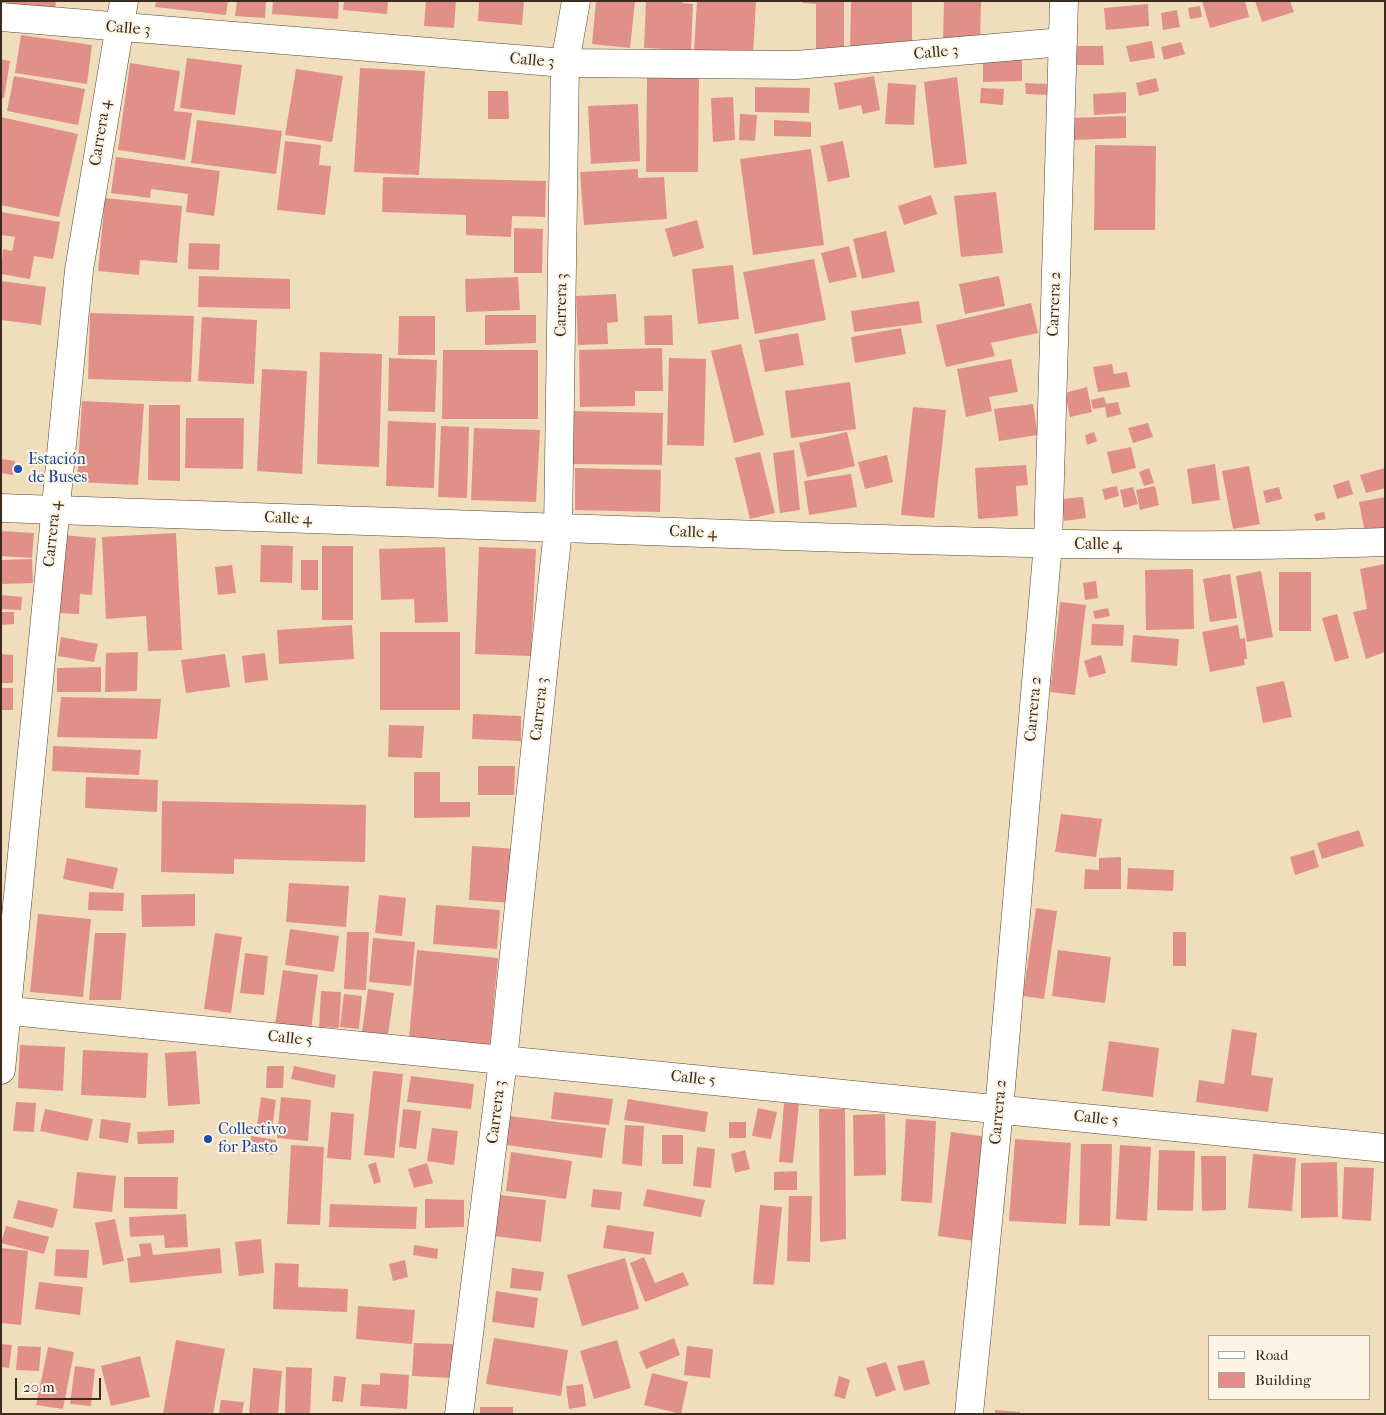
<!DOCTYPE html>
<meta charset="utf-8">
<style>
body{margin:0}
#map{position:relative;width:1386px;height:1415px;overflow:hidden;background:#f0ddbb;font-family:"IM FELL French Canon",serif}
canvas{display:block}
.frame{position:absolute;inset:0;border:2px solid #3b2a1e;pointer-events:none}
.legend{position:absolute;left:1208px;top:1335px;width:162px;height:65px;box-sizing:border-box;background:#fcf5e5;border:1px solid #afa495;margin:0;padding:6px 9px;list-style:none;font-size:15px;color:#3b2a1e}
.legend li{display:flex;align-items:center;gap:10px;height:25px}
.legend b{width:25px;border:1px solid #afa495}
.scale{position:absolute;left:15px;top:1378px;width:86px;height:22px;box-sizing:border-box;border:2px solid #3b2a1e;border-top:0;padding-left:6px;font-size:15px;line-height:18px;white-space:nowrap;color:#3b2a1e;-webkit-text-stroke:4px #fcf5e5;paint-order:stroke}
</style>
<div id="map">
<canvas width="1386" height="1415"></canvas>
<div class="frame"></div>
<ul class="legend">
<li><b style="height:6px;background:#fff"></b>Road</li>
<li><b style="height:14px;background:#e09089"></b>Building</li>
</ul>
<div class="scale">20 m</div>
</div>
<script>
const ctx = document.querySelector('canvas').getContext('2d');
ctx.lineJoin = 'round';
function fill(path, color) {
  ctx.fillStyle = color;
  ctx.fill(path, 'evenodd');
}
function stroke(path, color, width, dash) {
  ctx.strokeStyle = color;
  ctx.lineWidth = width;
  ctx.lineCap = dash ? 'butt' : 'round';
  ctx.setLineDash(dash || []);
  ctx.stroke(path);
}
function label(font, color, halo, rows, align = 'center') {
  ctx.font = font + ' "IM FELL French Canon",serif';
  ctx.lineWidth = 4;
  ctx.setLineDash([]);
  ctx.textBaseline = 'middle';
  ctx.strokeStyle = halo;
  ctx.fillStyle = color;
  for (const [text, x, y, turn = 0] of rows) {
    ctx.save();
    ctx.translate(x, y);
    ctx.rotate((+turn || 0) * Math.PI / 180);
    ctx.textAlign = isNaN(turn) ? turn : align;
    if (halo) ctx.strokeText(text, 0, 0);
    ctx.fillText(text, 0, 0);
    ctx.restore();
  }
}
fill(new Path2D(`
 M6 1H56L55 10 6 4Z
 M156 1H228L226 15 155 7Z
 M237 1H266L265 18 235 16Z
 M273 1H339L338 19 272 14Z
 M344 1H388L387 14 343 10Z
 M426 1H456L454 28 424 26Z
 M479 1H524L522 25 478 21Z
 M596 1H635L630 48 592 44Z
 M646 1H683V3L693 4 691 50 644 48Z
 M697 1H756L753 55 694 52Z
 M803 1H844V51H816V4L803 3Z
 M851 1H912V50H850Z
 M944 1H981L980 42 943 41Z
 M1202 1H1245L1249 17 1210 28Z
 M1255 1H1290L1294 12 1262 22Z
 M1148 4 1149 26 1106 30 1104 8Z
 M1200 6 1202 17 1190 19 1188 8Z
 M1177 10 1180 27 1163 30 1161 13Z
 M21 35 92 45 87 84 15 73Z
 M1152 41 1155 58 1130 62 1126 46Z
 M1181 42 1185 54 1164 60 1161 47Z
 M1074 46H1103L1104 65H1074Z
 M187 58 242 65 235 115 180 108Z
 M1 59 10 61 4 98H1Z
 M1022 59V81L983 82V60Z
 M130 63 180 71 174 111 192 113 185 160 118 150Z
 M360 68 425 71 419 175 354 172Z
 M296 69 343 76 332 142 285 135Z
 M14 76 85 89 78 125 7 111Z
 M874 76 880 110 863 114 861 105 839 110 834 83Z
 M647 77 699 78 698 172H646Z
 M957 77 967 164 934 168 924 82Z
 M1156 78 1159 91 1139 96 1136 83Z
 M888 83 916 85 914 125 885 124Z
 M1025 83 1049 84V95L1026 94Z
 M755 87 810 88 809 113 755 112Z
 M981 88 1004 89 1003 105 980 103Z
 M488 91H508L509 119H488Z
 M1126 92V113L1094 115 1093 94Z
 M733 97 735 140 713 142 711 98Z
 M638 104 640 161 591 164 588 106Z
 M740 114 757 115 755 141 739 140Z
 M1126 116V138L1072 140 1071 118Z
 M1 117 78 134 59 217 1 205Z
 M197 120 282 131 276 174 191 163Z
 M774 120 811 122V137L774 136Z
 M285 141 321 145 319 165 331 166 325 215 277 210Z
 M843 141 850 177 828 182 820 146Z
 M1095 145 1156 146 1155 230H1094Z
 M811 149 824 245 753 255 740 159Z
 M116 157 220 171 214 216 186 212 188 194 151 189 150 198 111 193Z
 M638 169V178L664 177 667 219 584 225 580 172Z
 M383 177 546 181 545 217 512 216 511 237 466 235V215L382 212Z
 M996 192 1003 253 961 257 954 196Z
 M931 195 937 214 904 225 898 206Z
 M105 198 182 206 177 263 140 260 139 275 98 271Z
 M1 212 60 222 53 259 34 256 30 279 1 274 3 249 12 251 15 237 1 235Z
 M697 220 704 248 673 257 665 229Z
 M514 228 543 229 542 273H514Z
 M886 231 895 272 862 279 853 239Z
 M189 243 220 244 219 270 188 269Z
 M849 246 857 277 829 283 821 253Z
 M814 259 826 320 755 334 743 272Z
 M733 265 739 319 698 324 692 269Z
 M199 276 290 279V309L198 307Z
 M999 276 1005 306 965 314 959 284Z
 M518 277 520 310 466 312 465 279Z
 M1 281 46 287 41 325 1 320Z
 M616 294 618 322 607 323 608 344 578 345 576 296Z
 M919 301 922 323 854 332 851 311Z
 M1031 303 1038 333 991 343 995 356 946 367 936 325Z
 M90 313 194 316 191 382 88 379Z
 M485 315H536V343L485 345Z
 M672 315 673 345H645L644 316Z
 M399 316H435V355H398Z
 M202 317 257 320 254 384 198 381Z
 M901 328 906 354 855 363 851 337Z
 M798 333 804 365 765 372 759 340Z
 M741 344 764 435 734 443 711 351Z
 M662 348 663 391H635V406L580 407 579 350Z
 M443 350H538V419H442Z
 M320 352 382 354 379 467 317 464Z
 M389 358 437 360 435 412 388 411Z
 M669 358 706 359 704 446 667 445Z
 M1011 359 1018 392 989 397 992 411 966 417 957 369Z
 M1112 364 1114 374 1127 372 1130 387 1098 392 1093 367Z
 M262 369 307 371 302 474 257 471Z
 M850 382 856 429 791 438 785 391Z
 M1087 387 1092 412 1070 417 1065 393Z
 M1104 397 1106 404 1118 402 1121 414 1107 418 1105 407 1093 409 1091 400Z
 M82 401 144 404 138 485 77 482Z
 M1033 404 1038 435 999 441 994 409Z
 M149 405H180V481L148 480Z
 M913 407 946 410 934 518 901 515Z
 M573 411 663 413 662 465 572 464Z
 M186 418H244L243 469 185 468Z
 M388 421 436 423 434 488 386 486Z
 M1148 423 1153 437 1133 443 1128 428Z
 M441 426 469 427 467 498 438 497Z
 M474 428 540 430 536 502 471 500Z
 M847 432 855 466 807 477 799 443Z
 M1094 432 1097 441 1087 445 1085 435Z
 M1131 447 1136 468 1112 474 1107 452Z
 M794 450 800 510 780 513 773 453Z
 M760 452 775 513 750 519 735 458Z
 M887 455 893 482 865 489 858 462Z
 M1 459 15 461 13 475 1 473Z
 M1215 464 1220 500 1192 504 1187 469Z
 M1026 465 1028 485 1016 486 1018 516 978 519 975 468Z
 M1249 466 1260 524 1233 529 1222 471Z
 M575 468 661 470 660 512 575 510Z
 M1149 468 1154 483 1144 486 1139 472Z
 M1385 468V488L1366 493 1360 475Z
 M851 474 857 507 809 515 804 481Z
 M1349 480 1353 494 1337 499 1333 485Z
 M1117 486 1119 496 1105 500 1102 489Z
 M1155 486 1159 505 1140 510 1136 490Z
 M1133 487 1138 504 1124 508 1120 490Z
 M1279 487 1282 499 1266 503 1263 491Z
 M1083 497 1086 518 1064 521 1062 499Z
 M1385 497V528L1365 533 1359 502Z
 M1324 512 1326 519 1316 521 1314 514Z
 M1 531 34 533 32 558 1 556Z
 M176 533 182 650 148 651 146 616 106 619 102 537Z
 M62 535 96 538 92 595 80 594 79 614 57 613Z
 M261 545 293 546 292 583 260 582Z
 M322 546H353V620H322Z
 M445 547 448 622 415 623 414 599 381 600 379 549Z
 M479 547 536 549 531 656 475 654Z
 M32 559 33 583 1 584V560Z
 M301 560H318V590H301Z
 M1385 564V652L1366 659 1353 612 1367 609 1360 569Z
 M232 565 236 593 218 595 215 567Z
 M1193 569 1194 629 1146 630 1145 570Z
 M1261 571 1273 637 1247 642 1236 576Z
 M1279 572H1311V631H1279Z
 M1230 574 1237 618 1210 622 1203 579Z
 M1096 581 1098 598 1085 600 1083 583Z
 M1 595 22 597 21 610 1 609Z
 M1060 602 1086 605 1075 695 1050 692Z
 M1108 608 1110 616 1095 619 1093 611Z
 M1 612H14V624L1 625Z
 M1337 614 1349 658 1335 662 1322 618Z
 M1092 624 1124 625 1123 646 1091 645Z
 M352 625 354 659 279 664 277 630Z
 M1238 625 1240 639 1245 638 1247 659H1244L1245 665 1210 672 1202 632Z
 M380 632H460V710H380Z
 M1133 635 1179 639 1177 666 1131 662Z
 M61 637 98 644 94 662 58 656Z
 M138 652 137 691 105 692 106 653Z
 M265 653 268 680 245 683 242 656Z
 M1 654 13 655V683H1Z
 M225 654 230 687 186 693 181 660Z
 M1101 655 1106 673 1089 678 1084 661Z
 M101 667V692H57V668Z
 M1284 681 1292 717 1263 723 1256 687Z
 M1 688H13V710H1Z
 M61 697 161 699 157 739 57 737Z
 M473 714 521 716V741L472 739Z
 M389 725 424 726 422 758 388 757Z
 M53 746 141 750 139 775 52 771Z
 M478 766H515L514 795H478Z
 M414 772H440V802H470V817L414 818Z
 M86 777 158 780 157 812 85 808Z
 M162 801 366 805 365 862 234 859V874L161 872Z
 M1061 814 1102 819 1096 857 1055 852Z
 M1359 830 1364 846 1322 859 1317 843Z
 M472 846 516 849 512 903 469 900Z
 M1314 850 1319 867 1295 875 1290 857Z
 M1121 857V889H1084L1085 869 1099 870V858Z
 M67 858 118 868 113 889 63 879Z
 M1128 868 1174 870 1173 891 1127 889Z
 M289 883 349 886 346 927 286 922Z
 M89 892 124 893 123 911 88 910Z
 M195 894V926L142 927 141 895Z
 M379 895 406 898 402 936 375 933Z
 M436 905 500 910 497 949 433 944Z
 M1036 908 1057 911 1044 999 1023 996Z
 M38 914 91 919 83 997 30 992Z
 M290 929 339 936 334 972 285 965Z
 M347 932H369L366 990 344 989Z
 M1173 932H1186V966H1173Z
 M95 933H126L121 1000H89Z
 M215 933 242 937 231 1013 204 1009Z
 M373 938 415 942 411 986 369 982Z
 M417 950 498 958 490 1045 409 1038Z
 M1058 950 1111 957 1105 1003 1052 996Z
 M245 953 268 956 264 995 240 993Z
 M283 970 318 975 311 1030 275 1025Z
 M368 989 394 993 388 1035 362 1032Z
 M321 991 341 992 339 1028 319 1027Z
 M344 994 362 996 359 1029 340 1027Z
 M1232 1029 1257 1033 1251 1075 1273 1078 1268 1112 1196 1102 1199 1080 1224 1084Z
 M1109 1041 1159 1048 1153 1097 1102 1091Z
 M20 1045 65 1047 63 1091 18 1088Z
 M83 1050 148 1053 146 1098 81 1095Z
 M196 1051 200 1104 168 1106 165 1053Z
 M267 1066H284L283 1088H266Z
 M294 1066 336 1075 334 1088 291 1079Z
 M373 1071 403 1074 394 1158 364 1155Z
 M411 1076 474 1084 471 1109 407 1102Z
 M554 1092 613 1099 609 1125 551 1119Z
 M261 1097 276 1100 271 1135 256 1133Z
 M281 1097 311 1100 308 1141 277 1138Z
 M628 1099 708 1112 705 1132 624 1120Z
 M16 1102 36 1103 34 1132 13 1131Z
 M784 1103 799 1104 793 1163 779 1162Z
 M758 1108 777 1112 771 1139 752 1136Z
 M45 1109 93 1119 88 1141 40 1131Z
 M403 1109 421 1111 416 1149 399 1147Z
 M819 1109H845L846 1239 820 1242Z
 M331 1112 354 1114 351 1160 327 1158Z
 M885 1114 886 1175 854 1176 853 1115Z
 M509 1116 606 1128 602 1158 506 1145Z
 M101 1119 131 1123 128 1143 99 1138Z
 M906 1119 936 1121 932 1203 901 1201Z
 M729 1122H746V1138H729Z
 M625 1125 644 1126 642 1166 622 1164Z
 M432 1128 458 1131 454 1165 427 1161Z
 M174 1130V1143L138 1144 137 1132Z
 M951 1132 988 1137 975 1241 938 1236Z
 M662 1135H683V1164H662Z
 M251 1136 276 1140 274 1155 249 1151Z
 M1015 1139 1071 1143 1066 1224 1009 1221Z
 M1081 1144H1112L1110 1226 1079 1225Z
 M291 1145 324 1147 320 1225 287 1224Z
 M1120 1145 1151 1147 1147 1221 1116 1219Z
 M697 1147 715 1149 711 1188 693 1186Z
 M745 1150 750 1169 735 1173 731 1154Z
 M1159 1150 1195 1151 1193 1211 1157 1210Z
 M511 1152 572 1161 566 1199 506 1191Z
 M1253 1154 1296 1158 1292 1211 1248 1208Z
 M1201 1156H1226V1210L1202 1211Z
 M376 1162 381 1182 374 1184 368 1165Z
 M1337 1162 1338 1217 1301 1218V1163Z
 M427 1163 433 1183 414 1188 408 1169Z
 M1344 1167 1374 1168 1371 1221 1342 1219Z
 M797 1171V1190H774V1172Z
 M77 1172 116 1176 112 1212 73 1208Z
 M124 1177H178L177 1209 124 1208Z
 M593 1189 622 1192 620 1210 591 1207Z
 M647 1189 705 1200 701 1217 643 1206Z
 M499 1195 546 1200 541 1242 494 1236Z
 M789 1196H812L810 1262 787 1261Z
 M425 1199 464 1200V1227L425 1228Z
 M18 1200 58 1209 53 1228 13 1218Z
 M330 1204 417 1207 416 1229 329 1227Z
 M760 1205 782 1207 774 1285 753 1284Z
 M186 1214 188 1247 165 1248 164 1235 130 1237 129 1217Z
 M115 1219 124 1261 103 1265 95 1223Z
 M607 1225 654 1232 651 1255 603 1248Z
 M6 1226 49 1237 44 1254 1 1243Z
 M261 1239 264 1273 239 1276 235 1242Z
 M151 1243 153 1255 220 1248 222 1273 130 1283 127 1258 141 1256 139 1244Z
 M414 1245 438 1249 437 1259 413 1255Z
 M1 1248 28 1251 21 1325 1 1323Z
 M56 1249 89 1250 87 1278 54 1276Z
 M644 1257 655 1283 683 1272 689 1285 645 1302 630 1263Z
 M625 1258 639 1309 582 1326 567 1275Z
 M405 1260 408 1277 393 1281 389 1264Z
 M275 1263 299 1264 298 1287 348 1289 347 1312 273 1309Z
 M512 1268 544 1272 541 1291 510 1288Z
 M39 1282 83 1287 80 1315 35 1309Z
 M496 1291 538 1298 534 1328 492 1322Z
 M358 1306 415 1310 412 1344 356 1339Z
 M494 1338 568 1350 561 1396 486 1384Z
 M674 1338 680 1355 646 1369 639 1352Z
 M176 1340 225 1349 213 1414H163Z
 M617 1340 631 1388 594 1399 580 1351Z
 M414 1343 454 1344 452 1378 412 1376Z
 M1 1344 12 1345 9 1368 1 1367Z
 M18 1346 41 1347 39 1371 16 1370Z
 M687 1346 713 1349 710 1378 684 1375Z
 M48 1347 74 1352 63 1409 36 1405Z
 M140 1356 150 1397 111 1406 101 1366Z
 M924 1360 930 1384 904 1391 897 1366Z
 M886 1362 896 1390 876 1397 866 1368Z
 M75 1366 95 1369 91 1406 70 1404Z
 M286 1367 312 1368 310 1414H285Z
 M253 1368 282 1371 278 1414H249Z
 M380 1373 409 1375 407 1409 360 1406 362 1384 380 1385Z
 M652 1373 688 1382 681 1414 644 1405Z
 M334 1376 346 1377 343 1402 332 1401Z
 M839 1376 850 1380 845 1399 834 1396Z
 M583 1384 586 1406 569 1409 566 1386Z
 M221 1400 244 1402 242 1414H219Z
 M480 1407H513V1414H480Z
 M995 1410 1020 1412V1414H995Z`), '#e09089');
const minor = new Path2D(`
 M1 17 565 63 796 65 1063 42
 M1 508C272 517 543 529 815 537 1005 543 1195 549 1385 542
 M1 1010 1385 1148
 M1 1070 79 270 124 1
 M459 1414 503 1060 558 529 565 63 576 1
 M969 1414 999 1110 1048 544 1064 1`);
stroke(minor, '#564536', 29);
stroke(minor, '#fff', 28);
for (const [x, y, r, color] of [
 [18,469,5,"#1a4fb4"],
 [208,1139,5,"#1a4fb4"]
]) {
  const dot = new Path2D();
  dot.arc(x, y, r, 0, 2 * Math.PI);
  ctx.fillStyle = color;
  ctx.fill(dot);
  stroke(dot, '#fcf5e5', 2);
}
label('16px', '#3b2a1e', '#fcf5e5', [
 ["Calle 3",128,29,5],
 ["Calle 3",936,53,-5],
 ["Calle 3",532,61,5],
 ["Carrera 4",101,133,-81],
 ["Carrera 2",1055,304,-88],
 ["Carrera 3",562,305,-89],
 ["Calle 4",288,519,2],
 ["Calle 4",693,533,2],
 ["Carrera 4",53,534,-84],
 ["Calle 4",1098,545],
 ["Carrera 3",540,709,-84],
 ["Carrera 2",1034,709,-85],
 ["Calle 5",290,1039,6],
 ["Calle 5",693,1079,6],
 ["Carrera 3",497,1112,-83],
 ["Carrera 2",999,1112,-85],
 ["Calle 5",1096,1119,6]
]);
label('16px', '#164399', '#fcf5e5', [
 ["Estación",28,460],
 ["de Buses",28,478],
 ["Collectivo",218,1130],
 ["for Pasto",218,1148]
], 'left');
</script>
